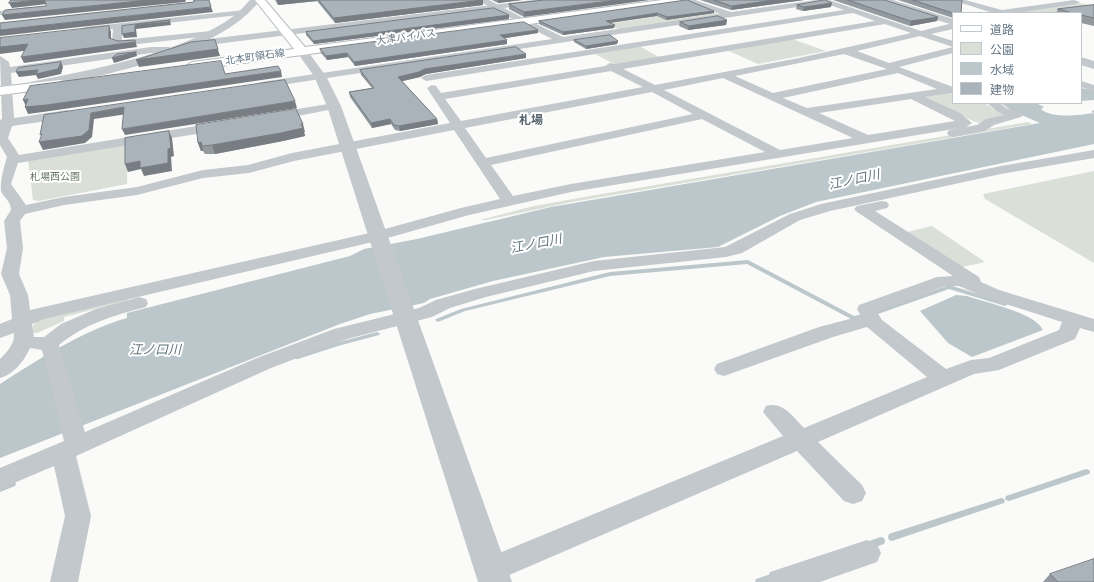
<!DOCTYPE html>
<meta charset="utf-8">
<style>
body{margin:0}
#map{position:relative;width:1094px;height:582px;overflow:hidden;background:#fafaf8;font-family:Mulish,"Noto Sans JP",sans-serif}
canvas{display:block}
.legend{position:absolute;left:952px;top:12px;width:130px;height:92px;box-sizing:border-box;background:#fff;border:1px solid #c1c8cd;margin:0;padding:5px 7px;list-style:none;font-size:12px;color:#657683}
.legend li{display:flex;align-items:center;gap:8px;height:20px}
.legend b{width:20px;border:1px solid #c1c8cd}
</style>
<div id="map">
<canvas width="1094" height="582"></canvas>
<ul class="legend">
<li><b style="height:5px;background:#fff"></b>道路</li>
<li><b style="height:11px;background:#dadfd7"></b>公園</li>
<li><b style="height:11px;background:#bbc7cb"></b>水域</li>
<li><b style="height:11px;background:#aab3b9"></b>建物</li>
</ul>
</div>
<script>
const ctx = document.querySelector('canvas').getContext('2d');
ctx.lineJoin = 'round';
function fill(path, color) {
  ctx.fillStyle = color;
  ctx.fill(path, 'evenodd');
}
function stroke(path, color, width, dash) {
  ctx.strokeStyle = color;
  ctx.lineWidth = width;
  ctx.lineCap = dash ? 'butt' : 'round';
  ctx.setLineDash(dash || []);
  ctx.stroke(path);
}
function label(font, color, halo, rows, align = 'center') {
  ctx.font = font + ' Mulish,"Noto Sans JP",sans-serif';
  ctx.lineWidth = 4;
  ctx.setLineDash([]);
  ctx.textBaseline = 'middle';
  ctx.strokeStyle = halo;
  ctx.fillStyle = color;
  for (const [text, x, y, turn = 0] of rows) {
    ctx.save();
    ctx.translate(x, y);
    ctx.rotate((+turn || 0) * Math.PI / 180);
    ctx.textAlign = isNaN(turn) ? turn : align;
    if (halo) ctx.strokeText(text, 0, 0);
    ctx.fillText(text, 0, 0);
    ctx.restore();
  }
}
fill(new Path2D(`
 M1079 3 1090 5 1074 13H1012Z
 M704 9 721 15 620 30 608 24Z
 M792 39 826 51 758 64 729 51Z
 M639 46 661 58 614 64 595 54Z
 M953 93V103H984L1004 115 979 123 973 121 924 97Z
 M1028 122 1032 124 572 202 486 220H480L534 206 590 196Z
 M128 144 127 184 39 201 33 200 28 160Z
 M1094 171V263L985 199 983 194Z
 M932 226 985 262 962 267 907 232Z
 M130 297 126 301 64 317V321L37 333H33V325L40 319Z`), '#dadfd7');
fill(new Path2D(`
 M1081 88 1094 90V100L1081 101Z
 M1001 103H1036L1044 107 1041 109C1052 119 1080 115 1094 113L1091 112 1094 110V144L816 202 780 216 718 247 604 257 493 281 430 299 424 303 370 314 340 324 0 458V384C39 359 82 331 127 318V313L350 256 364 249 417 239 551 207 1040 123 1012 111Z
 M956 295 967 296C984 302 1036 313 1043 330L972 357 948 343 920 311Z`), '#bbc7cb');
fill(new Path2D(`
 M748 260 854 316 875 311 949 285 1007 303 1008 304 1005 306 949 289 878 314 853 320 747 264 610 276 465 311 438 322 435 320 436 319 461 309 610 272Z
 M377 332 379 333 380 334 379 335 338 346 298 359H296L295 357 296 355 335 343Z
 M1086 469 1089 470 1090 472 1089 474 1009 501 1006 500 1005 498 1006 496Z
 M12 481 15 482 16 484 15 486 0 492V486Z
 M1001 498 1004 499 1005 501 1004 503 892 541 889 540 888 537 889 534 892 533Z
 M881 537 884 538 885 541 884 544 869 549 866 548 865 545 866 542Z
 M774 573 777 574 778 577 777 580 771 582H755L756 579Z`), '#bbc7cb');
const secondary = new Path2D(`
 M255 0H265L305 47 662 0H688L683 3 192 70 188 69 186 66 192 62 294 49Z
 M59 80 64 81 66 84 64 87 0 95V87Z`);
stroke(secondary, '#b3babf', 2);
fill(new Path2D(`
 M533 0H556L552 2 192 47 187 44 192 41Z
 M683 0H695L731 12 815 0H829L921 31 953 23V29L931 34 953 41V47L920 36 857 51 889 63 953 47V53L899 67 953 87V93L925 97 960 113 972 123 966 127 571 192 469 215 377 241 44 319 32 324 34 337H44L61 324 96 309 139 297 146 299 148 303 146 307C115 315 84 324 59 345L85 432 257 358 334 329 419 308 436 300 475 289 594 261 725 247 790 214 821 204 1001 166 1094 150V158L1001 174 830 211 800 220 742 253 726 257 594 271 486 297 450 308 432 317 347 339 271 368 76 456 91 516 78 582H50L65 516 54 466 0 489V468L64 441 42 350 30 348C25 360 13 375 0 378V359C7 352 15 344 14 333L0 338V324L12 319 10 295 1 274 7 248 4 221 11 210C11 201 4 198 1 191 0 180 4 167 7 157L0 145V120L2 119 0 56 9 62 10 67 151 47H169L174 50 169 53H151L11 73 14 118 68 110 74 114 68 118 12 126 8 138 19 155 221 122 227 126 221 130 18 163 11 184 26 205 64 197 137 187 203 170 248 165 292 153 450 123 427 88 432 85 436 86 441 93 605 66 610 63 614 64 875 21 853 13 426 81 421 78 426 75 844 10 824 3 261 88 256 85 261 82 552 39 523 24V20L526 19 563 37 720 14ZM885 24 911 33 799 58 655 85 623 69ZM844 54 887 69 773 93 735 76ZM611 71 643 87 461 121 445 99ZM898 73 937 89 807 108 783 98ZM723 78 853 138 780 150 664 90ZM652 92 693 114 486 158 465 128ZM911 99 955 121 868 135 819 113ZM702 119 765 152 571 184 513 196 491 165ZM454 130 500 199 461 208 374 232 30 310 28 295 19 274 23 248 20 221 25 214 64 205 137 195 203 178 249 173 294 161Z
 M952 0H965L1002 10 1074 0 1080 2 1076 4 1017 13H993Z
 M29 7H32V11L0 15V11Z
 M245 10H248V14L122 28V40L211 31 212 33 208 36 121 46 112 42 113 29 85 33 81 30 85 27Z
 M1081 81 1094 85V91L1081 87Z
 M334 103 340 106 338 108 273 121 267 117 273 113Z
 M987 103H1000L1006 108 1021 113 1023 115 1021 117 994 125 985 131 953 137 949 136 947 133 949 130 977 125 986 119 1004 115 998 112Z
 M882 201 887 202 889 205 887 208 875 211 979 277 981 282 999 290 1094 319V332L1080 328 1075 339 999 370 974 374 818 442 862 485 866 493 862 501 853 504 844 501 797 451 500 579 493 582 480 579 476 570 480 561 783 436 763 412 766 406C783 401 793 417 804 428L927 377 867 327 833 337 724 376 717 374 714 369 717 364 819 327 861 316 857 309 859 305 937 277 953 276 857 212 854 209 857 206ZM945 286H959L987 298 1062 322 1059 330 989 358 971 360 946 369 882 320 877 312Z
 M867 540 877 544 881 553 877 562 820 582H766L770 572Z`), '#c3c8cc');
fill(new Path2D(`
 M250 0H260C219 56 95 77 30 90L23 86 30 82C91 70 185 53 235 15 240 11 245 5 250 0Z
 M477 0H489L527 20 526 22H518Z
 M878 0H893L953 19V25L880 2Z
 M302 48 306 49 326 76 341 106 512 582H478L327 106 314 76 296 51Z
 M1081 57 1094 61V69L1081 65Z`), '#c3c8cc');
fill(secondary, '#fff');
fill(new Path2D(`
 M275 0H483V5L335 23 317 1 278 5Z
 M492 0H522L498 3Z
 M545 0 524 17 509 9V4Z
 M687 0 714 13 666 20 657 16 611 23 614 28 563 35 539 24V21Z
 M700 0H804L731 10Z
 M833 0H884L938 17 937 21 910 26Z
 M898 0H962L953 13V18Z
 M797 5 831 7 803 11 796 9Z
 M1094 5V26L1081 23V13H1056L1058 9Z
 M509 15V19L314 44 306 35V32Z
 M727 20 726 25 688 30 679 26 680 22Z
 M538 33 504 38 507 44 355 66 348 57 327 60 321 53 320 49Z
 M574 40 618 41 617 44 586 49 574 42Z
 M526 58 426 74 420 77 402 81 437 119 438 124 400 131 395 130 391 124 372 128 350 97 349 92 372 88 361 75 360 70Z
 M304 132 305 136 283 141 215 154H205L203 151H201L198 143 305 132Z
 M1050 574 1094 582H1043Z`), '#929a9f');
fill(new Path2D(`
 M38 0H45L47 4 12 8 9 3Z
 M149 0H186L185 2 5 20 2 15Z
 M277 0H317V1L278 5Z
 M483 0V5L335 23 334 18Z
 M498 0H522L498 3Z
 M617 0H650L524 17V12Z
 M774 0H804L731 10 732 6Z
 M832 3 831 7 803 11 804 7Z
 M211 7 213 12 0 36V30Z
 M714 11V13L666 20 667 17Z
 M657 13V16L606 23V21Z
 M509 15V19L314 44 313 41Z
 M938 17 937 21 910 26 911 21Z
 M727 20 726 25 688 30 689 26Z
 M170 21 171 25 136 29 137 37 124 38 122 34 135 25Z
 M615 25 614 28 563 35V32Z
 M109 26 111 32V43L109 38Z
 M538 30V33L500 39V35Z
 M135 40 137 47 24 63 21 57Z
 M215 40 220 56 139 67 136 60Z
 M507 40V44L355 66 354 62Z
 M618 41 617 44 586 49V46Z
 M28 44 31 50 0 54V47Z
 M136 52 137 56 121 61 114 63 112 58Z
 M347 53 348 57 327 60 326 56Z
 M526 54V58L426 74 420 77 399 82 398 77 425 69Z
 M61 62 63 67 61 74 38 79 36 75 19 77 16 72Z
 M281 71 282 77 50 111 28 114 25 107Z
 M28 99 26 106 23 100Z
 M295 101 297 108 125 135 122 129Z
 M124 107 127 114 94 119 92 137 85 143 43 150 39 142 91 113Z
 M390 119 391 124 372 128 371 123Z
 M437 119 438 124 400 131 399 126Z
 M303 124 305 132H304L305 136 283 141 215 154 212 145Z
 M169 131 172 138 174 156 171 157 172 171 144 176 141 169 128 172 125 164 140 161 168 149Z
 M201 142 203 151H201L198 143Z`), '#777d82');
const building = new Path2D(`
 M11 0H38L9 3Z
 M45 0H149L2 15 5 10 46 6Z
 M194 0H209L211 7 0 30V23L194 2Z
 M319 0H483L334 18Z
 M545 0H617L524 12 509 4Z
 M687 0 714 11 667 17 657 13 606 21 615 25 563 32 539 21Z
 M714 0H774L732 6Z
 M825 0 832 3 804 7 797 5Z
 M848 0H884L938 17 911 21Z
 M913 0H962L961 13H953Z
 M1094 5V18L1081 15V13H1073L1058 9Z
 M494 8 509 15 313 41 306 32Z
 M718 16 727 20 689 26 680 22Z
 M170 20 135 25V32L122 34V26Z
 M524 22 538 30 500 35 507 40 354 62 347 53 326 56 320 49Z
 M109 26V38L118 41 135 40V42L21 57 28 44 0 47V38Z
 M610 35 618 41 586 46 574 40Z
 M215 40 218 49 136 60 191 42Z
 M516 47 526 54 425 69 419 72 398 77 437 119 399 126 394 125 390 119 371 123 349 92 374 88 360 70Z
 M136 52 119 56 112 58 117 54Z
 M221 61 225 74 278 66 281 71 47 105 25 107 28 99 23 100 30 86Z
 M61 62 58 69 36 74 38 70 16 72 18 68Z
 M285 80 295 101 122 129 124 107 91 113 89 130 82 136 39 142 42 134 40 135 44 115Z
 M296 109 303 124H301L303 128 281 133 212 145 202 146 201 142 198 143 196 125Z
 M169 131 171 148 168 149V163L140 168V161L125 164V138Z
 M1094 559V582H1058L1050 574Z`);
fill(building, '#aab3b9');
stroke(building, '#777d82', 1);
label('10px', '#657683', '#fff', [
 ["大津バイパス",406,37,-8],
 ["北本町領石線",255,57,-8]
]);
label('10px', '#687a64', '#fff', [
 ["札場西公園",55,177]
]);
label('bold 12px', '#57646e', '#fff', [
 ["札場",531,120]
]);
label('italic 13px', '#60757c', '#fff', [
 ["江ノ口川",854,180,-12],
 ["江ノ口川",536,244,-11],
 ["江ノ口川",155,350]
]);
</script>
